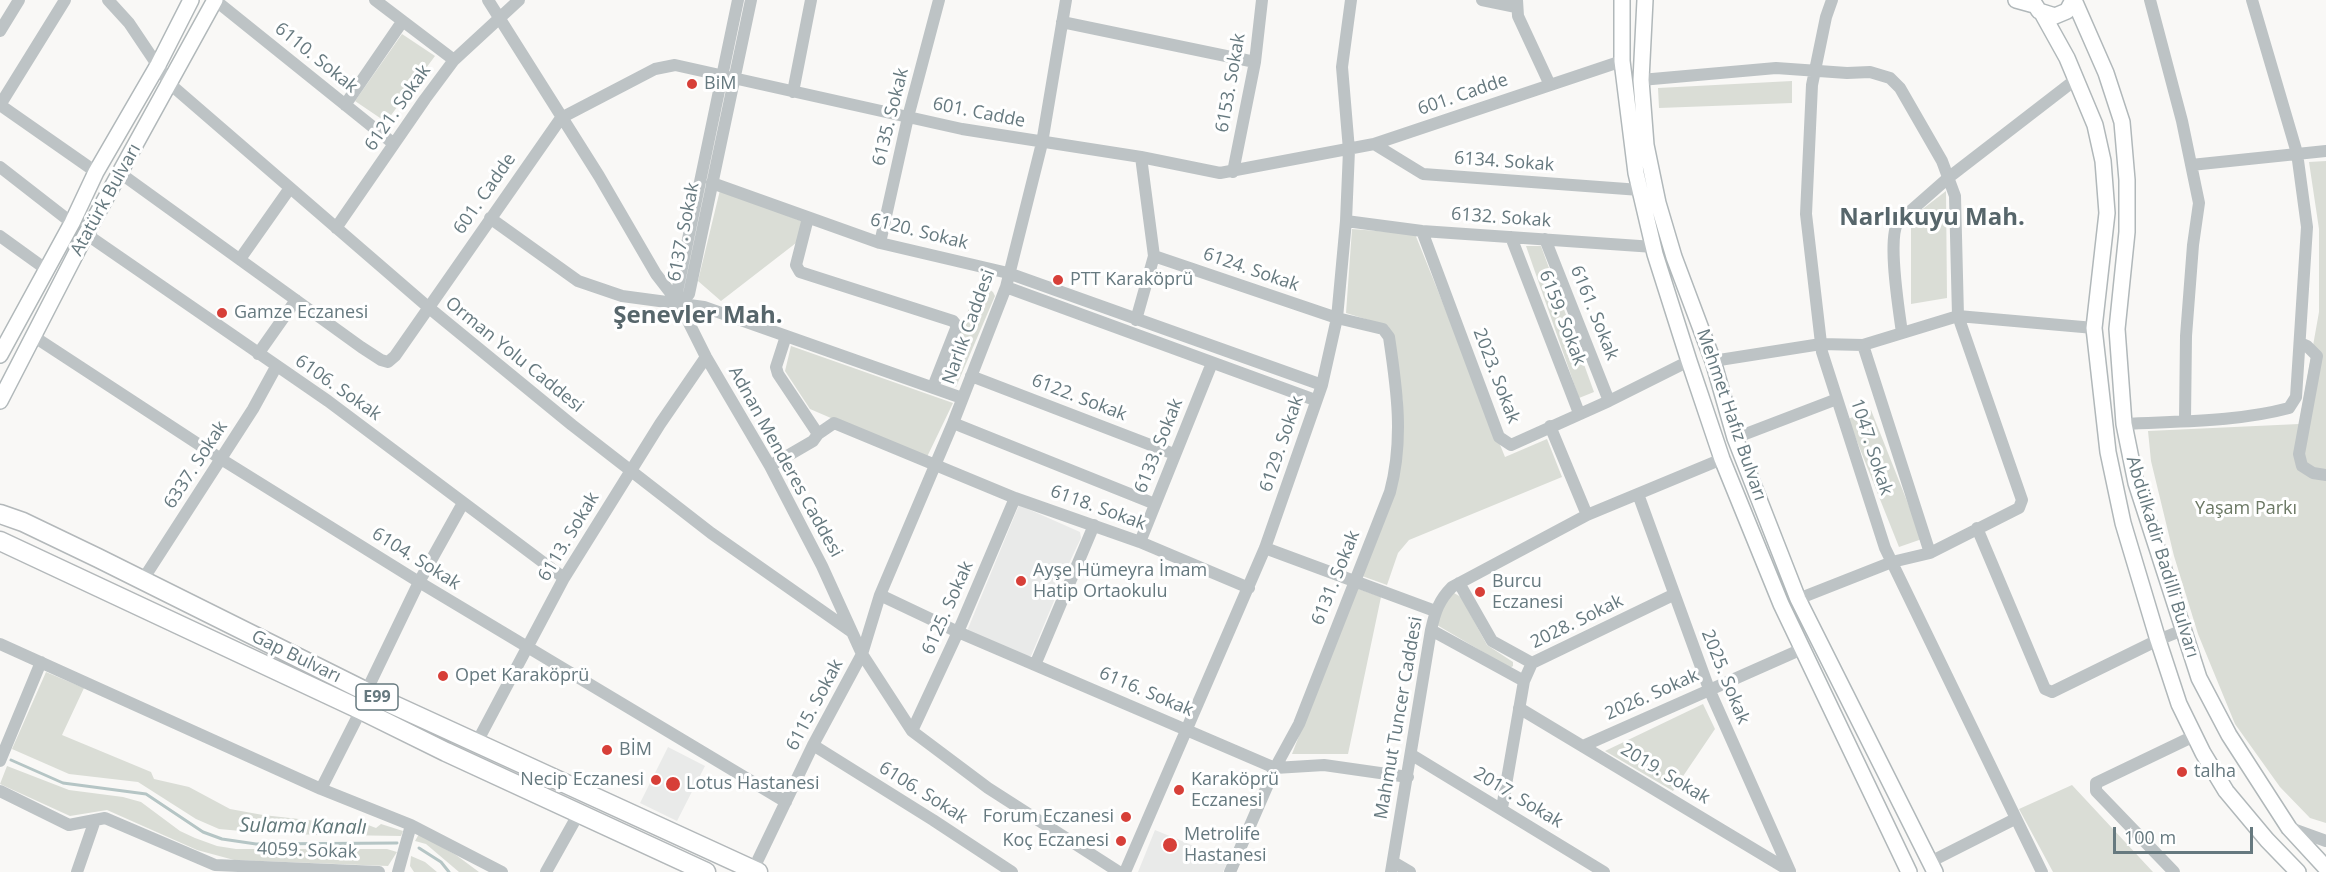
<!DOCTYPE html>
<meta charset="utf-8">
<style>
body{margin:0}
#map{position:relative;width:2326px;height:872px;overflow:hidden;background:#f9f8f6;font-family:"Open Sans",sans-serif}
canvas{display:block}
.scale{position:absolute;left:2113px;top:827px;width:140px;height:27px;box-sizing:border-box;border:3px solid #66797f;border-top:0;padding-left:8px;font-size:18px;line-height:21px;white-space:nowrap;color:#66797f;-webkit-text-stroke:4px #fff;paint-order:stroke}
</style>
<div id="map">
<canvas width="2326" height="872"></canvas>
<div class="scale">100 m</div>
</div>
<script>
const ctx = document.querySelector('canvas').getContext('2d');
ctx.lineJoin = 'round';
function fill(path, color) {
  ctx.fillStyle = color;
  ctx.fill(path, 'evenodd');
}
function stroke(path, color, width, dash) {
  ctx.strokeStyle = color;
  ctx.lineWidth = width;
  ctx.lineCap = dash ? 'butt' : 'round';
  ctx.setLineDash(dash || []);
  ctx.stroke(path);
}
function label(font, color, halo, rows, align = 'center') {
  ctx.font = font + ' "Open Sans",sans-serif';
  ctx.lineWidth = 6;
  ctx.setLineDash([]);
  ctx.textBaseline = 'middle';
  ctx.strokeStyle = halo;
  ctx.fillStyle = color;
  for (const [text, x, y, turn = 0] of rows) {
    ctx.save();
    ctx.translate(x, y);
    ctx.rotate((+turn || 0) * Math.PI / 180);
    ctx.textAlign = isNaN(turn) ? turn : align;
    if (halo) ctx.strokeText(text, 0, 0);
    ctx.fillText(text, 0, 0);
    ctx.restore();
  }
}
fill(new Path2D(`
 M1019 505 1080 532 1081 538 1063 576H1057L1055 583 1059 589 1031 656H1026L967 631Z
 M668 747 705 766 677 821 640 803Z
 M1155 830 1228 860 1223 872H1138Z`), '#e9eae9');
fill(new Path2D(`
 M402 34 435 56 386 122 355 101Z
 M1792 81V103L1659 108 1658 88Z
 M2326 161V823L2310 818 2280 787 2235 724 2198 634 2174 556 2151 461 2148 431 2299 424 2319 312V229L2309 162Z
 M720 190 804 222 796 243 721 301 698 281Z
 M1946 191 1947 298 1911 304V218Z
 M1352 229 1415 234 1505 457 1547 439 1562 477 1409 540 1398 553 1387 585 1362 576 1399 469 1403 404 1395 342 1388 326 1346 313Z
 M1526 246H1541L1594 392 1579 398Z
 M983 285 993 292 995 296 956 387C945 383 942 382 942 370L978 288Z
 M791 346 953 403 926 459 810 409 785 371Z
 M1871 410 1922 539 1899 547 1848 419Z
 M1356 588 1381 597 1348 754H1292Z
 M1454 593 1461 597 1487 645 1513 662V666L1510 668 1437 625 1445 600Z
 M46 672 84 688 62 735 151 772 154 779 189 787 230 809 263 815 317 821 332 827H351L355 820 376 828 381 824 403 831 401 836 274 834 219 829 196 819 138 782 69 774 12 749Z
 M1703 704 1715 729 1673 791 1605 751Z
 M7 766 69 790 123 797 141 802 180 831 195 838 217 846 236 849H387L397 852 388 866 234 860 197 850 107 810 70 816 0 784Z
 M2072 785 2153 872H2053L2019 809Z
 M419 834 456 855 479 872H459L426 844 415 841Z
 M411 856 425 862 437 872H414L410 866Z`), '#daddd6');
stroke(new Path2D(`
 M11 760 63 783 146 794 203 832 222 839 256 844 397 843
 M419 848 441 862 449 872`), '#b5c5c5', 3);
const major = new Path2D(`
 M1622 0V61L1636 173 1655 254 1689 361 1722 459 1781 604 1909 872
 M1645 0 1641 80 1646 145 1658 203 1674 257 1713 361 1735 438 1798 599 1935 872
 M2016 0 2034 5
 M2032 0 2039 11 2055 16 2067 11 2073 0
 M2074 0 2106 73 2122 122 2127 180V232L2117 329 2124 424 2136 483 2199 678 2229 735 2289 828 2326 868
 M2042 13 2067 58 2095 125 2103 161 2107 213 2094 328 2108 452 2123 523 2158 640 2179 704 2203 753 2226 791 2267 840 2298 872
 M0 355 72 223 96 172 158 65 191 0
 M0 401 86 234 215 0`);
const highway = new Path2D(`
 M0 514 23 522 98 558 383 700 758 872
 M0 541 361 710 446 752 706 872`);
stroke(major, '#b1b8ba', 18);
stroke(highway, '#b3b8ba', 21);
stroke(new Path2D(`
 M108 0 129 23 170 84 428 307 572 425 711 533 852 632
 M215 0 394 144
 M375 0 454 60
 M488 0 599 176 656 274 680 305 706 357 770 466 822 566 862 654 912 731 988 788 1119 872
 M738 0 677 292 680 305 689 294 751 0
 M1482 0 1516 7
 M1517 0 1518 16 1550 85
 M1832 0 1826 17 1812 85 1806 214 1822 352 1885 548 2042 872
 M2150 0 2182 121 2199 203 2193 245 2186 336 2185 420
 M1062 22 1255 62
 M0 31 19 0
 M1641 80 1776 68 1847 73 1870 72 1890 78 1900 88 1942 161 1955 196 1958 316 2022 500 2019 508 1930 553
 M793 92 811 0
 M0 105 65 0
 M0 105 96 172
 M345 105 402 22
 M1374 144 1423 174 1640 190
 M2191 165 2326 151
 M0 167 72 223
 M1233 172 1255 62 1262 0
 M120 173 361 347 381 360 388 362 395 356 561 118 655 69 675 65 962 129 1141 157 1220 173 1374 144 1622 61
 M712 183 880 243 1008 273 1322 385
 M490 218 578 281 622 296 704 307 962 398
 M808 218 796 265 800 272 953 321 957 326 933 387
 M1346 221 1422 231 1654 247
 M336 228 425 99 454 60 519 0
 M1422 231 1499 437 1511 445 1609 401 1689 361
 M86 234 328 401 564 578
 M0 236 47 270
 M1511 237 1579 413
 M1545 239 1609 401
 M880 243 908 117 939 0
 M1154 256 1337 318 1383 329 1389 337C1397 390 1404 440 1390 492L1299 724 1275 768 1230 872
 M240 259 290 188
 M1006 287 1315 400
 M1136 320 1154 256 1141 157
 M1902 333C1899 310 1887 239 1898 222L1948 178 2075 80
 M33 336 221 459 419 582 786 802
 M2300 343 2307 346 2317 356 2299 454 2302 466 2313 473 2326 475
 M258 354 296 300
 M1713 361 1821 344 1863 345 1958 316 2094 328
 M971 376 1174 454
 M953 423 1155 504
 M2124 424C2178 421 2237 422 2289 408L2296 397 2307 227 2297 153 2252 0
 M1550 426 1587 515
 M818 434 834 423 1015 498 1140 542 1249 588
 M1735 438 1837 399
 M770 466 813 441 818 434 778 374 776 367 786 336
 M1638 494 1709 689 1789 869
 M1977 528 2045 689 2052 692 2158 640 2183 630
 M1140 542 1212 363
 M1265 548 1435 611
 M142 581 253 409 276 367
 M1459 583 1492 641 1532 663
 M880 595 958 632 1275 768 1324 765 1408 777
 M1798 599 1892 562 1930 553 1863 345
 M1431 630 1524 681
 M0 644 321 789 411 825 502 872
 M1035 665 1094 525
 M366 692 419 582 463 503
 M1519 708 1790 871
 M912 731 958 632 1015 498
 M476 744 564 578 660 424 706 357
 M813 745 933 820 1012 872
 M1583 746 1802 649
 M1412 755 1604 872
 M0 761 41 662
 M321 789 361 710
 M0 791 69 825 105 818 215 865 379 872
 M1502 808 1524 681 1532 663 1673 595
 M2290 828 2326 841
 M1393 862 1410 872
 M1930 862 2015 819
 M753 870 813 745 862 654 880 595 953 423 1006 287 1042 143 1066 0
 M77 872 95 820
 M398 872 411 825
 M546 872 579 813
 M1125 872 1265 548 1322 385 1337 318 1346 221 1349 150 1342 67 1351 0
 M1391 872 1431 630C1435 612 1439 600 1452 587L1587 515 1722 459
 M2174 872 2096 791V783L2194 736`), '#bdc3c5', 12);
stroke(major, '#fff', 15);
stroke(highway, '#fff', 18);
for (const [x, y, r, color] of [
 [692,84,6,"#d73f38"],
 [1058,280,6,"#d73f38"],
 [222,313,6,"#d73f38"],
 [1021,581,6,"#d73f38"],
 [1480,592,6,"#d73f38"],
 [443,676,6,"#d73f38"],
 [607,750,6,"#d73f38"],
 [2182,772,6,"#d73f38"],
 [656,780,6,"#d73f38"],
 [673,784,8,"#d73f38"],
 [1179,790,6,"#d73f38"],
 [1126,817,6,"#d73f38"],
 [1121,841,6,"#d73f38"],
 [1170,845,8,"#d73f38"]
]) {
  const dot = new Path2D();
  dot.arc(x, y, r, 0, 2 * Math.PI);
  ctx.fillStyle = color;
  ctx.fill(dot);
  stroke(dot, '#fff', 2);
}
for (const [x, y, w] of [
 [377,697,42]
]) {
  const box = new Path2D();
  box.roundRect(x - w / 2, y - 13, w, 26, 4.5);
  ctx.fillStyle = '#fff';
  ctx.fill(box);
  stroke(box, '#66797f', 1.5);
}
label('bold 16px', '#66797f', null, [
 ["E99",377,697]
]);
label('18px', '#66797f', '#fff', [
 ["6110. Sokak",316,58,39],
 ["6153. Sokak",1231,83,-80],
 ["601. Cadde",1463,95,-19],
 ["6121. Sokak",398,108,-55],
 ["601. Cadde",979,113,11],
 ["6135. Sokak",891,117,-76],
 ["6134. Sokak",1504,162,4],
 ["601. Cadde",485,194,-55],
 ["Atatürk Bulvarı",106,200,-61],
 ["6132. Sokak",1501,218,4],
 ["6137. Sokak",684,232,-79],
 ["6120. Sokak",919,232,14],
 ["6124. Sokak",1251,270,19],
 ["6161. Sokak",1594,313,68],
 ["6159. Sokak",1562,318,69],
 ["Narlık Caddesi",969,327,-70],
 ["Orman Yolu Caddesi",514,355,39],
 ["2023. Sokak",1496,376,69],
 ["6106. Sokak",338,388,35],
 ["6122. Sokak",1079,398,21],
 ["Mehmet Hafız Bulvarı",1731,415,71],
 ["6129. Sokak",1282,444,-71],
 ["6133. Sokak",1159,446,-68],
 ["1047. Sokak",1871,447,72],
 ["Adnan Menderes Caddesi",785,462,61],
 ["6337. Sokak",196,465,-57],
 ["6118. Sokak",1098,508,20],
 ["6113. Sokak",569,537,-59],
 ["Abdülkadir Badilli Bulvarı",2162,557,73],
 ["6104. Sokak",416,559,32],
 ["6131. Sokak",1336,578,-68],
 ["6125. Sokak",948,608,-66],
 ["2028. Sokak",1577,622,-26],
 ["Gap Bulvarı",296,657,26],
 ["2025. Sokak",1725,677,68],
 ["6116. Sokak",1146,692,23],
 ["2026. Sokak",1652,695,-24],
 ["6115. Sokak",815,705,-62],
 ["Mahmut Tuncer Caddesi",1399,718,-80],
 ["2019. Sokak",1665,774,31],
 ["6106. Sokak",923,793,32],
 ["2017. Sokak",1518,798,31],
 ["4059. Sokak",307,851,2]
]);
label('18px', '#66797f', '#fff', [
 ["BiM",704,84],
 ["PTT Karaköprü",1070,280],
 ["Gamze Eczanesi",234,313],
 ["Ayşe Hümeyra İmam",1033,571],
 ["Hatip Ortaokulu",1033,592],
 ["Burcu",1492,582],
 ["Eczanesi",1492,603],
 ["Opet Karaköprü",455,676],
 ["BİM",619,750],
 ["talha",2194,772],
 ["Necip Eczanesi",644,780,"right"],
 ["Karaköprü",1191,780],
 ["Eczanesi",1191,801],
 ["Lotus Hastanesi",686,784],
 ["Forum Eczanesi",1114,817,"right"],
 ["Metrolife",1184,835],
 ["Hastanesi",1184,856],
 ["Koç Eczanesi",1109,841,"right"]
], 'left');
label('18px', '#6b7864', '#fff', [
 ["Yaşam Parkı",2246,509]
]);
label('italic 20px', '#607779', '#fff', [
 ["Sulama Kanalı",303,827,1]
]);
label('bold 24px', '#57666b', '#fff', [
 ["Narlıkuyu Mah.",1932,218],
 ["Şenevler Mah.",698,316]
]);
</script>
